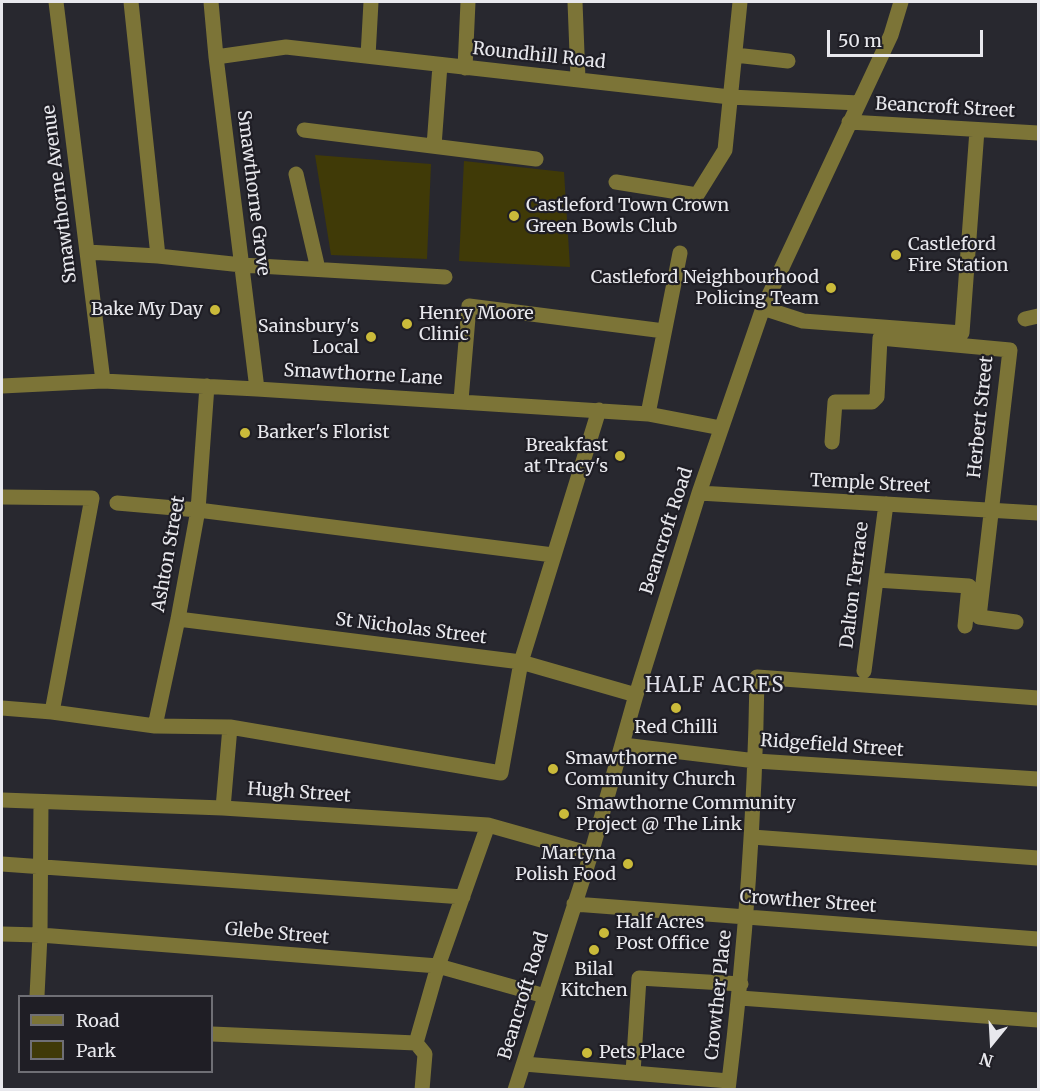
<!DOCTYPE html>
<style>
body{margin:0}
#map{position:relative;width:1040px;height:1091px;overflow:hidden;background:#28282f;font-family:Merriweather,serif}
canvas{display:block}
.frame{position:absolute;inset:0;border:3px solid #e8e8ed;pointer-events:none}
.legend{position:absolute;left:18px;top:995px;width:195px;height:78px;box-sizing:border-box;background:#1f1e25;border:2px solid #6f6f75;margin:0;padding:8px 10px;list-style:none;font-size:18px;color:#e8e8ed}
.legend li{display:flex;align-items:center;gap:12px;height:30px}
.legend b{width:30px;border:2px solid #6f6f75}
.north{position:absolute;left:962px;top:1013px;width:60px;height:60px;-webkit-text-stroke:4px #1f1e25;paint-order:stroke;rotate:198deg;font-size:16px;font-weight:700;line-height:24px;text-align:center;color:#e8e8ed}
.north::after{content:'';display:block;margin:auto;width:21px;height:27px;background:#e8e8ed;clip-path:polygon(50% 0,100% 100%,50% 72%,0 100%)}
.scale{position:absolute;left:827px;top:30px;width:156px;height:27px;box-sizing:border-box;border:3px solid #e8e8ed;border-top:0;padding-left:8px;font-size:18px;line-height:21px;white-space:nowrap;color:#e8e8ed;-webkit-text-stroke:4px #1f1e25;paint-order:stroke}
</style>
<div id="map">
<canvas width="1040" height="1091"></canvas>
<div class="frame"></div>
<ul class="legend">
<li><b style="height:8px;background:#7c7437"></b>Road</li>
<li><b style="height:16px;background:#403a07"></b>Park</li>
</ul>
<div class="north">N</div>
<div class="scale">50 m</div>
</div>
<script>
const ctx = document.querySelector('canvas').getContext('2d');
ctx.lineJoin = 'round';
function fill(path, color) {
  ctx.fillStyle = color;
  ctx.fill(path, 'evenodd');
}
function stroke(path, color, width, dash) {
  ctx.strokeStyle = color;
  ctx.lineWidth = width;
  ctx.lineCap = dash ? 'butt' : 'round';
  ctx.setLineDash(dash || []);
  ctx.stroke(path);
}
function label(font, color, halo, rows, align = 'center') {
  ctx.font = font + ' Merriweather,serif';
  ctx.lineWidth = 4.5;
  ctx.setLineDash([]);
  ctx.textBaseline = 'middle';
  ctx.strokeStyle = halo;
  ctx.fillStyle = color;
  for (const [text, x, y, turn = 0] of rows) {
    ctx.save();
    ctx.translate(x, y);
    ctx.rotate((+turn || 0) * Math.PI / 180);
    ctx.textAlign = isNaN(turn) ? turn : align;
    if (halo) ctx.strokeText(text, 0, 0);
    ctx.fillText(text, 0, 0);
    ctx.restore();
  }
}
fill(new Path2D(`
 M315 155 431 164 427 259 331 255Z
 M464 161 564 172 570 267 459 261Z`), '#403a07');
stroke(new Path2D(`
 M56 2 103 381
 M211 2 216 57 257 389
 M575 2 578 79
 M735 55 788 61
 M368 56 371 2
 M216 57 286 47 730 97 859 103
 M465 68 468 2
 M849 122 1038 133
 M304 130 536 159
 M434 146 440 65
 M296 174 318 269
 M616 182 697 195 725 150 740 2
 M87 252 158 256 131 2
 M158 256 242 265 445 277
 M763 308 803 321 962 333 977 130
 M1025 319 1038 316
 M2 386 103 381 257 389 648 414 721 428
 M461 400 469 306 664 331
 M648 414 680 253
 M832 442 835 402H872L877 397 880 338 1010 350 979 617 1016 622
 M699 493 1038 513
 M2 497 92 498 52 712
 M117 503 198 510 553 555
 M876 580 969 586 965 626
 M178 619 521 662 636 695
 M864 671 886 504
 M2 708 52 712 155 726 230 727 501 773 521 662 599 410
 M155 726 178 619 198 510 207 386
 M623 745 756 761 1038 779
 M2 800 223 808 488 825 591 854
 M223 808 230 727
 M752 837 1038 858
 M2 864 463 897
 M574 904 1038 939
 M2 934 40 935 438 966 545 996
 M37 996 40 935 41 802
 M740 998 1038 1020
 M212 1034 416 1043 438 966 488 825
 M416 1043 425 1054 422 1090
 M524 1064 729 1081
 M633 1073 639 978 741 984
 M515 1090 591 854 636 695 699 493 763 308 891 35 901 2
 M728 1090C745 952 755 815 757 677L1038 698`), '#7c7437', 15);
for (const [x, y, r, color] of [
 [514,216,6,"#caba3a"],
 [896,255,6,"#caba3a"],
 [831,288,6,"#caba3a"],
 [215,310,6,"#caba3a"],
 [407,324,6,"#caba3a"],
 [371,337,6,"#caba3a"],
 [245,433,6,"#caba3a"],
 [620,456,6,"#caba3a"],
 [676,708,6,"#caba3a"],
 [553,769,6,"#caba3a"],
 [564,814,6,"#caba3a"],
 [628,864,6,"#caba3a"],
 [604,933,6,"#caba3a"],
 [594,950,6,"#caba3a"],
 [587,1053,6,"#caba3a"]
]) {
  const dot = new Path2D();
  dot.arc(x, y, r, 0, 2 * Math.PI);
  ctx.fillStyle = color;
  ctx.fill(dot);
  stroke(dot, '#1f1e25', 2);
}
label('18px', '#e8e8ed', '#1f1e25', [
 ["Roundhill Road",539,56,6],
 ["Beancroft Street",945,108,3],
 ["Smawthorne Grove",253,193,83],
 ["Smawthorne Avenue",60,194,-97],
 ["Smawthorne Lane",363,375,3],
 ["Herbert Street",981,417,-84],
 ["Temple Street",870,484,3],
 ["Beancroft Road",667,531,-72],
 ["Ashton Street",169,554,-80],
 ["Dalton Terrace",855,585,-83],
 ["St Nicholas Street",411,629,7],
 ["Ridgefield Street",832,746,4],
 ["Hugh Street",299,793,4],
 ["Crowther Street",808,902,4],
 ["Glebe Street",277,934,5],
 ["Crowther Place",719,995,-84],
 ["Beancroft Road",524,996,-73]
]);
label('18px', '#e8e8ed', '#1f1e25', [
 ["Castleford Town Crown",526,206],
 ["Green Bowls Club",526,227],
 ["Castleford",908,245],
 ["Fire Station",908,266],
 ["Castleford Neighbourhood",819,278,"right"],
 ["Policing Team",819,299,"right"],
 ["Bake My Day",203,310,"right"],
 ["Henry Moore",419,314],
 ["Clinic",419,335],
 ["Sainsbury's",359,327,"right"],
 ["Local",359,348,"right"],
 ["Barker's Florist",257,433],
 ["Breakfast",608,446,"right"],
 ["at Tracy's",608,467,"right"],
 ["Red Chilli",676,728,"center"],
 ["Smawthorne",565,759],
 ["Community Church",565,780],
 ["Smawthorne Community",576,804],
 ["Project @ The Link",576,825],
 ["Martyna",616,854,"right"],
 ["Polish Food",616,875,"right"],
 ["Half Acres",616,923],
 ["Post Office",616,944],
 ["Bilal",594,970,"center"],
 ["Kitchen",594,991,"center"],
 ["Pets Place",599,1053]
], 'left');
ctx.letterSpacing = '1.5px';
label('20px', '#e0e0e9', '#1f1e25', [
 ["HALF ACRES",715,686]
]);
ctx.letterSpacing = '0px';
</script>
